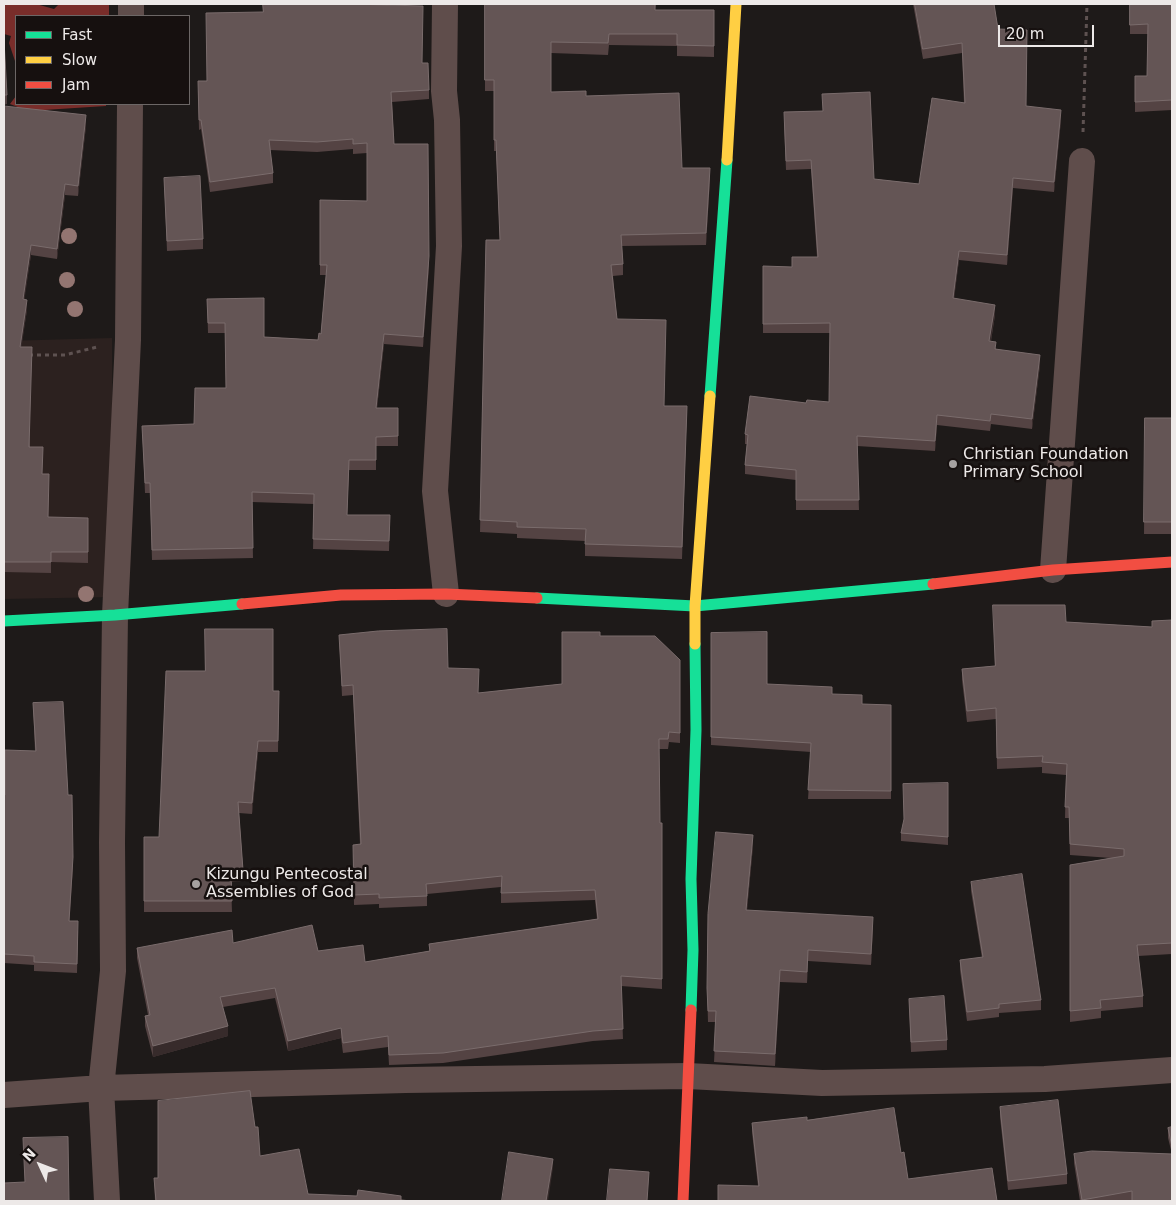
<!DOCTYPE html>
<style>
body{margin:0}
#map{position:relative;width:1176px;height:1205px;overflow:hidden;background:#1e1a19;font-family:"DejaVu Sans",sans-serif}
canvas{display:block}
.frame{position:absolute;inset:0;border:5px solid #ede9e8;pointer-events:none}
.legend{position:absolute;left:15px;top:15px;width:175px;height:90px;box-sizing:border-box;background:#16100f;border:1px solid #6c6766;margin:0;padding:6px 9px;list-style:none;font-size:15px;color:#ede9e8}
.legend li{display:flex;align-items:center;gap:10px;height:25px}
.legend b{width:25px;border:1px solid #6c6766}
.north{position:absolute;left:15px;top:1140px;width:50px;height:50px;-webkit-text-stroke:4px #16100f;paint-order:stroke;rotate:313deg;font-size:14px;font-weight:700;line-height:20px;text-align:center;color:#ede9e8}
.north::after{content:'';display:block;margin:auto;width:18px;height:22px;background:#ede9e8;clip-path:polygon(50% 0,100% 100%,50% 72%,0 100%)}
.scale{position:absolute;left:998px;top:25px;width:96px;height:22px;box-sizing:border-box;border:2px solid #ede9e8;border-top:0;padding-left:6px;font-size:15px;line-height:18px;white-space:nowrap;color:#ede9e8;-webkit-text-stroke:4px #16100f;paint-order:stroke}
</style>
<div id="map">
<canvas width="1176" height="1205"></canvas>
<div class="frame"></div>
<ul class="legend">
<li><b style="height:6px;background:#16e098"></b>Fast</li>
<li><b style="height:6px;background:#ffcf43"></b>Slow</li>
<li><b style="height:6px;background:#f24e42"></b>Jam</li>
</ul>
<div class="north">N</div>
<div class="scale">20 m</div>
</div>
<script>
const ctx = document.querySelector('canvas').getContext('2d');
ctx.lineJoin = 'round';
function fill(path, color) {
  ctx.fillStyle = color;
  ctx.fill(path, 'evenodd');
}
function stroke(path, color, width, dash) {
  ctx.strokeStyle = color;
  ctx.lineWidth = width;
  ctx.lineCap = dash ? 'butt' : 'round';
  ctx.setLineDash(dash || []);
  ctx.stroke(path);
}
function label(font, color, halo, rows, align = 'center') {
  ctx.font = font + ' "DejaVu Sans",sans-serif';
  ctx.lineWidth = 5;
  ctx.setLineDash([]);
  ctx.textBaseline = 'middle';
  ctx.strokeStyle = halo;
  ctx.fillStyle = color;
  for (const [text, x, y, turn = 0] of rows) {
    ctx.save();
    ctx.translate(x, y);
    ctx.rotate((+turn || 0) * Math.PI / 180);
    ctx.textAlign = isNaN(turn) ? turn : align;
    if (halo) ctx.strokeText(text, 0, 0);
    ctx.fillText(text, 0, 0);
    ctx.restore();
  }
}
fill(new Path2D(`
 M112 338 113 597 4 599V341Z`), '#2c211f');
fill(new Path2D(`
 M4 4H36L54 9 59 4H109V16H16V64L9 43 11 36 4 34Z
 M16 96V104H106V106L28 111 10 104Z`), '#792d2a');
stroke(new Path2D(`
 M1083 132 1087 4
 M29 355H65L97 347`), '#5e5251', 3, [4, 4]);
stroke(new Path2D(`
 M445 4 444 91 447 120 449 246 435 491 446 594
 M131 16V4
 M1053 570 1082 161
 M4 1095 101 1088 406 1080 688 1076 822 1083 1045 1079 1172 1070
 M107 1201 101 1088 113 971 112 842 115 615 128 340 130 104`), '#5f4d4b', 26);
stroke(new Path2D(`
 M710 396 727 160
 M537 598 695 606 933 584
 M4 621 115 615 242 604
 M691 1010 693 950 691 879 696 730 695 644`), '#16e098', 11);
stroke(new Path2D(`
 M727 160 736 4
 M695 644V606L710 396`), '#ffcf43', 11);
stroke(new Path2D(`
 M933 584 1053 570 1172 562
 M242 604 341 595 446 594 537 598
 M683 1201 691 1010`), '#f24e42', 11);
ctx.fillStyle = '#937571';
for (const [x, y] of [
 [69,236],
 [67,280],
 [75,309],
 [86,594]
]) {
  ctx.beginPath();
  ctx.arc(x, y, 8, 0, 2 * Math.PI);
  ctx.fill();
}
fill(new Path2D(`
 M351 4 422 63 429 90V99L392 102 394 144 429 266 423 347 384 344 377 408H398V446H376V470H349L347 515H390L389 551 313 549 314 504 252 502 253 558 152 560 150 493H145L142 426 194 424 226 388 225 333H208L207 299 264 337 318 340 321 334 326 275H320V200L367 201V153L353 154V149L317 152 270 150 273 173V183L210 192 201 129 199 130 198 91 263 12Z
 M485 4H656L655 10H714V57L677 56V46L609 45 608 55 551 53V92L586 96 682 168 710 179 706 245 622 246 623 264V275L613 276 617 319 664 406H687L682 559 585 556V541L517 538V534L480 532 486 240H500L496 151H494V91H485Z
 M913 4H994L998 29 1026 106 1061 120 1054 192 1013 188 1007 265 959 260 954 298 995 315 991 341 996 349 1040 365 1032 429 991 424 990 431 937 425 935 451 857 446 859 510H796V480L745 474V465L747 444H745V434L806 403 829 402 830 333H763V266L792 267 817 257 811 169 786 170 784 122 874 179 919 184 964 103 962 53 923 59Z
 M1130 4H1172V110L1135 112V76H1147L1148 34H1130Z
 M4 40 7 95V104L4 105Z
 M4 106 86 126 78 196 65 195 57 259 31 255 24 299 27 310 21 347 30 447 42 474 48 517 88 518V563L51 562V573L4 572Z
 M164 178 203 239V249L167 251Z
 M1145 418H1172V534H1144Z
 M1172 620V954L1138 956 1143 996V1007L1101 1011V1018L1070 1022V865L1111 858 1070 855 1069 818H1065L1066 775 1042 773V767L997 769 996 719 967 722 962 680V669L994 666 1066 622 1152 627Z
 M711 633 767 684 832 694 862 704 891 705V799H808L811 752 711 745Z
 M339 635 448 668 479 693 562 684 600 636 680 660V743L669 742 668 749H659L660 823H662V989L621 986 623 1039 593 1041 443 1063 389 1065 388 1047 343 1053 341 1038 288 1051 275 998 223 1007 228 1036 153 1057 145 1026V1016L148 1015 137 958V948L233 943 318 951 365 962 429 951V944L597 919 595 900 501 903V887L427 894V906L379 908V904L354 905 353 855 360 844 353 695 342 696Z
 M273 691H279L278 752H258L252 814 239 813 243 870V881L231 882 232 912H144V837H159Z
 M33 703 68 795 73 867 69 921 78 931 77 973 34 971V965L4 963V795H5L35 751Z
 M948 783V845L901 841V833Z
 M753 846 747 910 873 928 871 965 808 961 807 983 780 982 775 1066 714 1062 716 1022H708L707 988Z
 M971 882 1041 1000V1010L999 1013V1017L967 1021 960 970V960L982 958 971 891Z
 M909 999 947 1040V1050L911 1052Z
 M1000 1107 1067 1174V1184L1008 1190 1000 1117Z
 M807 1120 901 1153 908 1179 997 1201 758 1186 752 1132V1123Z
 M255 1127 260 1156 308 1194 412 1201H155L154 1178H158Z
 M1172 1127V1201L1132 1200 1127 1201H1080L1074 1163V1154H1172L1168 1138V1128Z`), '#544343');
fill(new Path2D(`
 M1061 110V120L1054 192V182Z
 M86 115V126L78 196V186Z
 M710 168V179L706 245V233Z
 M1013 178V188L1007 265V255Z
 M65 184V195L57 259V249Z
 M31 245V255L23 310V299Z
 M959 251V260L953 308V298Z
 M429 256V266L423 347V337Z
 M27 300V310L20 358V347Z
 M995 305V315L989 351V341Z
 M384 334V344L376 418V408Z
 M1040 355V365L1032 429V419Z
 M937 415V425L935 451V441Z
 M258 741V752L252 814V803Z
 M753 835V846L746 921V910Z
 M73 857V867L69 930V921Z
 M873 917V928L871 965V954Z
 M808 950V961L807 983V972Z
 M780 970V982L775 1066V1054Z
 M228 1026V1036L153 1057V1046Z
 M341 1028V1038L288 1051V1041Z
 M553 1159V1168L548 1201H546Z`), '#372b2b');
const building = new Path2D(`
 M263 4H351L423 6 422 63H428L429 90 391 92 394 144H428L429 256 423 337 384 334 376 408H398V436L376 437V460H349L347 515H390L389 541 313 539 314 494 252 492 253 548 152 550 150 483H145L142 426 194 424 195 388H226L225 323H208L207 299 264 298V337L318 340 319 333 321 334 327 265H320V200L367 201V143L353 144V139L317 142 269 140 273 173 210 182 201 120H199L198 81H207L206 13 263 12Z
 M485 4H655V10H714V46L677 45V34H609L608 43 551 42V92L586 91V96L679 93 682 168H710L706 233 621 235 623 264 611 265 617 319 666 320 664 406H687L682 547 585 544 586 529 517 527V522L480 520 486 240H500L496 140H494V80H485Z
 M915 4H994L998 29 1027 30 1026 106 1061 110 1054 182 1013 178 1007 255 959 251 953 298 995 305 989 341 996 342 995 349 1040 355 1032 419 991 414 990 421 937 415 935 441 857 436 859 500H796V470L745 465 748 435 745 434 750 396 806 403 807 400 829 402 830 323 763 324V266L792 267V257H818L811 160 786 161 784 112 823 111 822 94 870 92 874 179 919 184 932 98 965 103 962 43 923 49Z
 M1130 4H1172V100L1135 102V76H1147L1148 24 1130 25Z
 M4 40 7 95H4Z
 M4 106 86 115 78 186 65 184 57 249 31 245 23 299 27 300 20 347H32L29 447H43L42 474H49L48 517 88 518V552H51V562H4Z
 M200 176 203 239 167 241 164 178Z
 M1145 418H1172V522H1144Z
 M993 605H1065L1066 622 1152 627V621L1172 620V943L1137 945 1143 996 1100 1000 1101 1008 1070 1011V865L1124 856V849L1070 844 1069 807H1065L1067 764 1042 762 1043 756 997 758 996 708 967 711 962 669 995 666Z
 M205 629H273V691H279L278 741H258L252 803 238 802 243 870 231 871 232 901H144V837H159L166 671H205Z
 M447 629 448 668 479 669 478 693 562 684V632H600V636H655L680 660V733L669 732 668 739H659L660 823H662V979L621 976 623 1029 593 1031 443 1053 389 1055 388 1036 343 1043 341 1028 288 1041 275 988 220 997 228 1026 153 1046 145 1016 150 1015 137 948 232 930 233 943 312 925 318 951 363 945 365 962 430 951 429 944 598 919 595 890 501 893 502 876 426 884 427 896 379 898V894L354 895 353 845 361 844 353 685 342 686 339 635 378 631Z
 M767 632V684L832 687V694L862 695V704L891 705V791L808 790 811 743 711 737V633Z
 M63 702 68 795H72L73 857 69 921H78L77 964 34 962V956L4 954V795H5V750L36 751 33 703Z
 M948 783V837L901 833 904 819 903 784Z
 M716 832 753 835 746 910 873 917 871 954 808 950 807 972 780 970 775 1054 714 1051 716 1011H708L707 988 708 914Z
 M1022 874 1041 1000 999 1004V1008L967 1012 960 960 983 957 971 882Z
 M944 996 947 1040 911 1042 909 999Z
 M250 1091 255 1127H258L260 1156 299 1149 308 1194 357 1196 358 1190 401 1196V1200L412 1201H156L154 1178H158V1101Z
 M1058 1100 1067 1174 1008 1181 1000 1107Z
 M894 1108 901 1153 904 1152 908 1179 992 1168 997 1201H718V1185L759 1186 752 1123 807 1117V1120Z
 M1172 1127V1147L1168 1128Z
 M68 1137 69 1201H4V1183L25 1182 23 1138Z
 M1092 1151 1172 1154V1201H1132V1191L1082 1200 1074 1154Z
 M509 1152 553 1159 546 1201H502Z
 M610 1169 649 1172 647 1201H607Z`);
fill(building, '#645555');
stroke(building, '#7a6c6c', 1);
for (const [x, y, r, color] of [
 [953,464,5,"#a5a1a0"],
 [196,884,5,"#a5a1a0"]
]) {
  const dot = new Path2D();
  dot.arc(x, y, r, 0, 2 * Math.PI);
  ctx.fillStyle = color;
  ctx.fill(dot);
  stroke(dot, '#16100f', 2);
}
label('16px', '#ede9e8', '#16100f', [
 ["Christian Foundation",963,455],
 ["Primary School",963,473],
 ["Kizungu Pentecostal",206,875],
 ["Assemblies of God",206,893]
], 'left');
</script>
